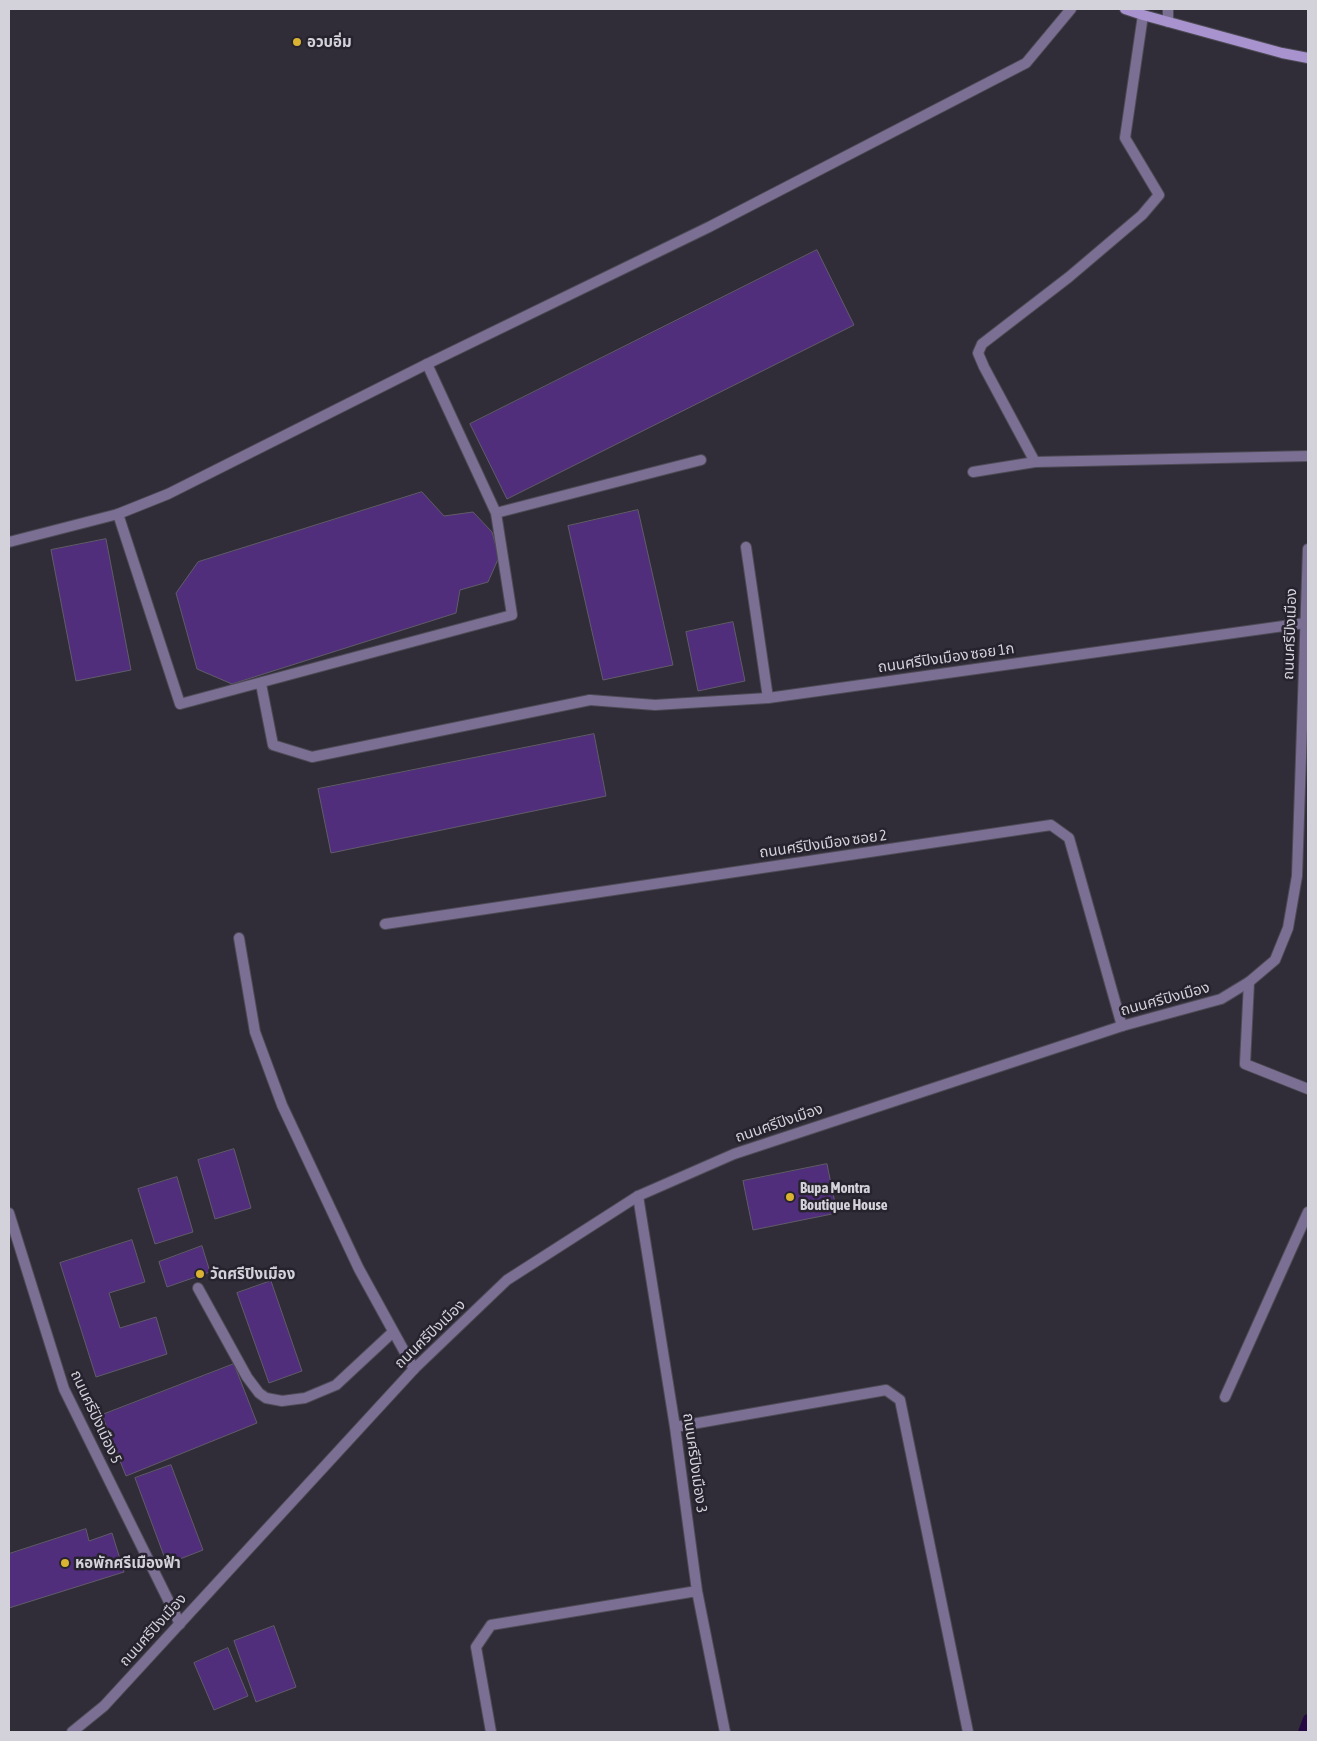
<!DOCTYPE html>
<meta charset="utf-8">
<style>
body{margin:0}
#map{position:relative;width:1317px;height:1741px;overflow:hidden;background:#302d38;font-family:"Asap Condensed",sans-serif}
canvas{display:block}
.frame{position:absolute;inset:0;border:10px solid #d3d1d9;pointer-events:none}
</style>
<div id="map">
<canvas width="1317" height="1741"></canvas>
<div class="frame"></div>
</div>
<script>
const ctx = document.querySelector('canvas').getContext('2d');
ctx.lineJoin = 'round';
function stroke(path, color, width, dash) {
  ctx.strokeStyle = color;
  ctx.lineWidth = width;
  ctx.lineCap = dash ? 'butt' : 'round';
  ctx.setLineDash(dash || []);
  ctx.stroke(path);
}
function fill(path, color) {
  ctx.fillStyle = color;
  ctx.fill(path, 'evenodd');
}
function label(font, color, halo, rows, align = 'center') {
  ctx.font = font + ' "Asap Condensed","Noto Sans Thai",sans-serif';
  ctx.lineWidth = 5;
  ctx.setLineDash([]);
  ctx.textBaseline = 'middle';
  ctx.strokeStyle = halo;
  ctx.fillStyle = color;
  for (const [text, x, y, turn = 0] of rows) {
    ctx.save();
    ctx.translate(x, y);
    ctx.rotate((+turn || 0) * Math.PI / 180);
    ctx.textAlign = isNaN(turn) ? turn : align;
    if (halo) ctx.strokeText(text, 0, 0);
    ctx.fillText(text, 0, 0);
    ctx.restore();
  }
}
stroke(new Path2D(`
 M1303 1732 1308 1719`), '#250743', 10);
const building = new Path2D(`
 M817 250 854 325 507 499 470 424Z
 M422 492 444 516 473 512 492 532 499 557 488 582 460 590 456 613 232 684 197 669 176 593 198 562Z
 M638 510 673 665 603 680 568 526Z
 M106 539 131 670 76 681 51 550Z
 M733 622 745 681 698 691 686 632Z
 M594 734 606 796 331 853 318 789Z
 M234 1149 251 1208 215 1219 198 1160Z
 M827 1164 837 1213 753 1230 743 1181Z
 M177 1177 193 1232 155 1244 138 1189Z
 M132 1240 145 1282 109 1293 120 1328 156 1317 167 1354 96 1377 60 1263Z
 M202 1246 210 1272 167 1287 159 1262Z
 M271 1281 302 1371 269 1383 237 1293Z
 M234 1364 257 1423 126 1476 102 1415Z
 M171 1465 203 1550 167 1564 135 1478Z
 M86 1529 89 1541 112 1533 124 1572 9 1608V1554Z
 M274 1626 296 1687 256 1702 234 1641Z
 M228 1648 248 1696 214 1710 194 1663Z`);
fill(building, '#502e7c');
stroke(building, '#605c69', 1);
const service = new Path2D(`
 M1168 22V9
 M496 513 701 460
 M118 514 180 704 512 615 496 513 427 364
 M746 547 768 698
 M261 684 273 745 312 757 590 700
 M239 938 255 1032 282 1105 359 1269 414 1369
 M1249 982 1245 1064 1308 1089
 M198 1288 247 1377 259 1393 266 1398 282 1401 305 1398 336 1385 393 1332
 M1225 1397 1308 1212`);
const minor = new Path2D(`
 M1143 15 1125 138 1159 195 1142 215 1069 277 982 344 978 353 984 367 1035 462 1308 456
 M973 472 1035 462
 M9 542 118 514 168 494 427 364 709 227 1026 63 1071 9
 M590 700 655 705 768 698 1305 623
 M385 924 1051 825 1069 838 1122 1026
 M638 1196 675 1427 697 1591 725 1732
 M9 1213 64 1389 180 1624
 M675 1427 886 1390 900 1400 968 1732
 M491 1732 476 1647 491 1625 697 1591`);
const tertiary = new Path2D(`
 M72 1732 104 1706 414 1369 507 1280 638 1196 734 1154 1122 1026 1221 999 1249 982 1275 960 1288 928 1297 876 1308 549`);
const secondary = new Path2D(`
 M1125 9 1143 15 1282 53 1308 58`);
stroke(service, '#4d4b55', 12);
stroke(minor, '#4d4b55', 12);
stroke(tertiary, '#4d4b55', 12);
stroke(secondary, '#4d4b55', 12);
stroke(service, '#7c6f94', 10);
stroke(minor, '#7c6f94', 10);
stroke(tertiary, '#7c6f94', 10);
stroke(secondary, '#a893ce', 10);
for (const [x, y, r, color] of [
 [297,42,5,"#dab333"],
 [790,1197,5,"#dab333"],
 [200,1274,5,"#dab333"],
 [65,1563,5,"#dab333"]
]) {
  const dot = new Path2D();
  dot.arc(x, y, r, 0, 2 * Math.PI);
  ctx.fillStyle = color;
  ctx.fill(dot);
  stroke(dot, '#27232e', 2);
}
label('bold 15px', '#d3d1d9', '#27232e', [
 ["อวบอิ่ม",307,42],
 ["Bupa Montra",800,1188],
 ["Boutique House",800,1205],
 ["วัดศรีปิงเมือง",210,1274],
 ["หอพักศรีเมืองฟ้า",75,1563]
], 'left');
label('15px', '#d3d1d9', '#27232e', [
 ["ถนนศรีปิงเมือง",1290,634,-88],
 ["ถนนศรีปิงเมือง ซอย 1ก",946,658,-8],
 ["ถนนศรีปิงเมือง ซอย 2",823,844,-8],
 ["ถนนศรีปิงเมือง",1165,999,-15],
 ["ถนนศรีปิงเมือง",779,1123,-19],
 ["ถนนศรีปิงเมือง",430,1334,-44],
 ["ถนนศรีปิงเมือง 5",96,1417,65],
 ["ถนนศรีปิงเมือง 3",695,1463,82],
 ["ถนนศรีปิงเมือง",153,1630,-48]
]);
</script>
